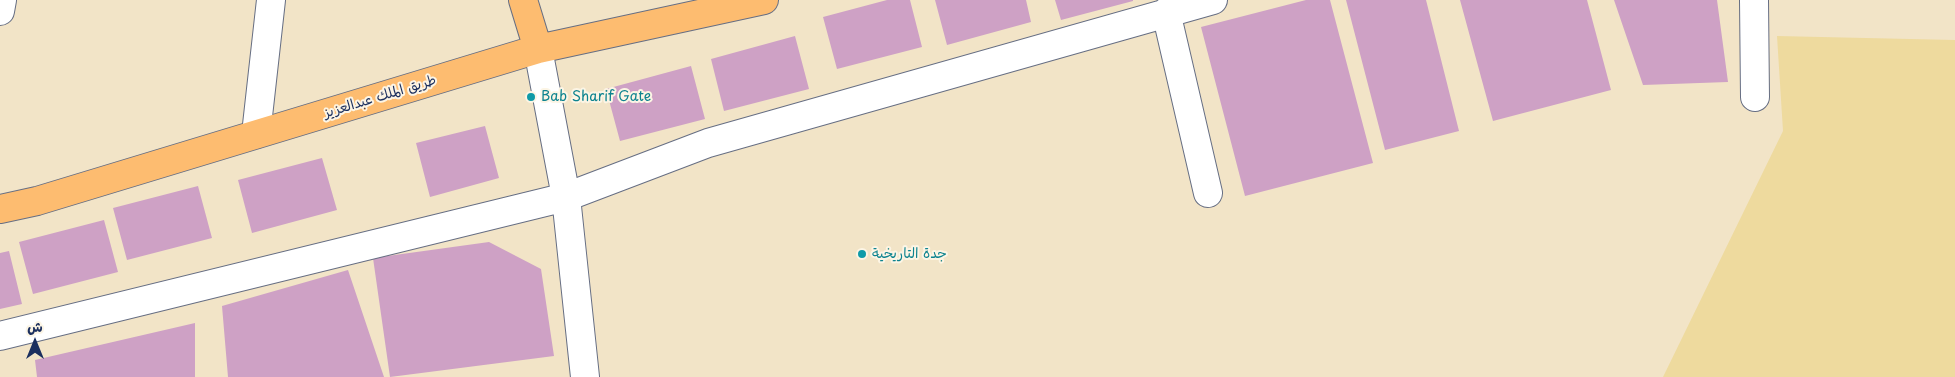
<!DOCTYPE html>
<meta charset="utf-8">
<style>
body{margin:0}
#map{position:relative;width:1955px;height:377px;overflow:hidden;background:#f2e4c7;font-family:"Playpen Sans","Playpen Sans Arabic",sans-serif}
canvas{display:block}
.north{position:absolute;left:10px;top:317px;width:50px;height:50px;-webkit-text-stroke:4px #fcf5e5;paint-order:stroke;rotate:0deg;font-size:14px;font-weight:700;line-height:20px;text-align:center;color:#1b2f5e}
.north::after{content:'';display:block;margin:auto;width:18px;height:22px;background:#1b2f5e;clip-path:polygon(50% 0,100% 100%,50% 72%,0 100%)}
</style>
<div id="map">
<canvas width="1955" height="377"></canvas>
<div class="north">ش</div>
</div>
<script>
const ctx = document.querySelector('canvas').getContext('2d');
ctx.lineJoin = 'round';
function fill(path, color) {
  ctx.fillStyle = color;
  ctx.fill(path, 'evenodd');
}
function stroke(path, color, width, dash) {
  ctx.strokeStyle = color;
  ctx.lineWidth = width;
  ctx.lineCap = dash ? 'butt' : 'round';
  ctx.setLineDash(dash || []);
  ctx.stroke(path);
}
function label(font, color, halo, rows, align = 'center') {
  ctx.font = font + ' "Playpen Sans","Playpen Sans Arabic",sans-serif';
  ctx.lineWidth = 4;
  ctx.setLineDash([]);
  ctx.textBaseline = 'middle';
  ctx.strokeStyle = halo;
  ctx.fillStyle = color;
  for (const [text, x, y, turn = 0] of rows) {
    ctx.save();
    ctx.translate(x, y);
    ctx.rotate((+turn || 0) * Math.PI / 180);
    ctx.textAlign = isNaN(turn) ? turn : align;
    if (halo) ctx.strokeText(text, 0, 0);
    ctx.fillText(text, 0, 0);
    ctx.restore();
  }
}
fill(new Path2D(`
 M1777 36 1955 40V377H1663L1783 131Z`), '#eeda9e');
fill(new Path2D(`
 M887 0H910L922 47 837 69 823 17Z
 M935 0H1026L1031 22 947 45Z
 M1055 0H1133V1L1061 20Z
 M1306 0H1330L1373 163 1245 196 1201 27Z
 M1346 0H1426L1459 131 1385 150Z
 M1460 0H1587L1611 90 1493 121Z
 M1614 0H1717L1728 82 1643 85Z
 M795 36 809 89 724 111 711 59Z
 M691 66 705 119 620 141 606 89Z
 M485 126 499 178 430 197 416 143Z
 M322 158 337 210 252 233 238 180Z
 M198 186 212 238 127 260 113 208Z
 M104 220 118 272 33 294 19 242Z
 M489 242 541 269 554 356 390 377 373 258Z
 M9 251 22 304 0 309V253Z
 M348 270 384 377H228L222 306Z
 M195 323V377H37L35 360Z`), '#cea1c5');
const minor = new Path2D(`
 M1754 0 1755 97
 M0 11 2 0
 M1166 12 1208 193
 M538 49 566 197 585 377
 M256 134 271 0
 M0 336 566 197 708 143 1213 0`);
const major = new Path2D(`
 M523 0 538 49
 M0 209 37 201 538 49 764 0`);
stroke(minor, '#666e83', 30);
stroke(major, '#666e83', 30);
stroke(minor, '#fff', 28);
stroke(major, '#fdbc70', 28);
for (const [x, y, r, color] of [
 [531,97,5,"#0f9aa8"],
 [862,254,5,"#0f9aa8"]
]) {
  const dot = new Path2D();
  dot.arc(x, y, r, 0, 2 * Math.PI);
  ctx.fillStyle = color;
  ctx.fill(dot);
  stroke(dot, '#fcf5e5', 2);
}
label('14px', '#1b2f5e', '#fcf5e5', [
 ["طريق الملك عبدالعزيز",380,97,-17]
]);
label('14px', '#0d838f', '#fcf5e5', [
 ["Bab Sharif Gate",541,97],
 ["جدة التاريخية",872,254]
], 'left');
</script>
